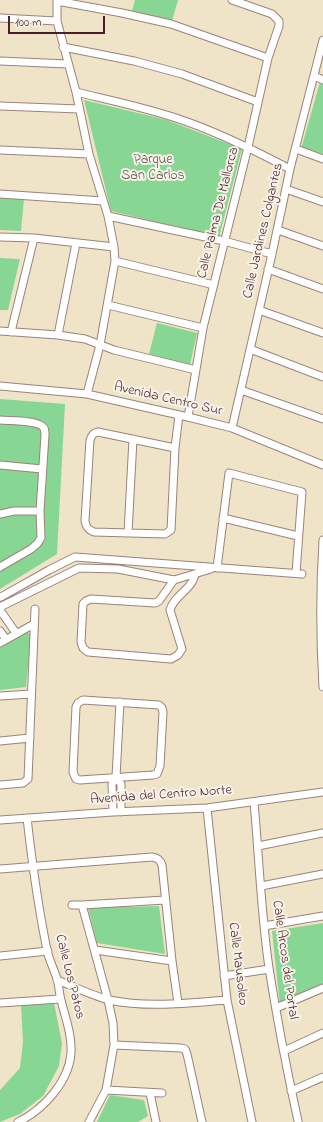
<!DOCTYPE html>
<style>
body{margin:0}
#map{position:relative;width:323px;height:1122px;overflow:hidden;background:#efe4c8;font-family:"Indie Flower",sans-serif}
canvas{display:block}
.scale{position:absolute;left:8px;top:16px;width:97px;height:18px;box-sizing:border-box;border:2px solid #4a1f2b;border-top:0;padding-left:5px;font-size:12px;line-height:14px;white-space:nowrap;color:#4a1f2b;-webkit-text-stroke:3px #f7f3e8;paint-order:stroke}
</style>
<div id="map">
<canvas width="323" height="1122"></canvas>
<div class="scale">100 m</div>
</div>
<script>
const ctx = document.querySelector('canvas').getContext('2d');
ctx.lineJoin = 'round';
function fill(path, color) {
  ctx.fillStyle = color;
  ctx.fill(path, 'evenodd');
}
function stroke(path, color, width, dash) {
  ctx.strokeStyle = color;
  ctx.lineWidth = width;
  ctx.lineCap = dash ? 'butt' : 'round';
  ctx.setLineDash(dash || []);
  ctx.stroke(path);
}
function label(font, color, halo, rows, align = 'center') {
  ctx.font = font + ' "Indie Flower",sans-serif';
  ctx.lineWidth = 4;
  ctx.setLineDash([]);
  ctx.textBaseline = 'middle';
  ctx.strokeStyle = halo;
  ctx.fillStyle = color;
  for (const [text, x, y, turn = 0] of rows) {
    ctx.save();
    ctx.translate(x, y);
    ctx.rotate((+turn || 0) * Math.PI / 180);
    ctx.textAlign = isNaN(turn) ? turn : align;
    if (halo) ctx.strokeText(text, 0, 0);
    ctx.fillText(text, 0, 0);
    ctx.restore();
  }
}
fill(new Path2D(`
 M135 0H178L172 21 132 11Z
 M320 82 323 84V156L301 149Z
 M84 100 167 120 242 149 219 237 111 211Z
 M0 198 24 199 21 231 0 230Z
 M0 258 20 259 8 310H0Z
 M157 323 197 333 190 365 149 354Z
 M0 399 65 404 57 554 0 589Z
 M26 631 31 635 26 687 0 690V647Z
 M159 906 165 954 97 943 88 908Z
 M323 923V985L280 1005 272 931Z
 M54 1003 62 1043 59 1066 43 1096 20 1114 0 1122V1090L20 1068 23 1042 21 1005Z
 M110 1095 144 1100 148 1116 138 1122H97Z`), '#88d694');
const street = new Path2D(`
 M57 0V21L76 92 89 154 108 216 114 247 115 261 100 345 87 394
 M57 1 122 13 171 24 268 58
 M0 18 57 21
 M63 47 134 61 182 74 258 102
 M0 61 67 64
 M314 76 323 80
 M76 92C109 100 143 107 176 118 216 131 254 150 290 169
 M0 106 79 109
 M296 149 323 159
 M0 150 89 154
 M286 189 323 202
 M0 194 103 201
 M108 216 224 241 272 254
 M278 230 323 246
 M0 237 34 238 114 247
 M115 261 214 285
 M268 269 323 289
 M108 305 203 328
 M259 310 323 333
 M0 331 58 335 85 339 114 350 196 370
 M11 332 34 238
 M58 335 76 243
 M250 349 323 377
 M0 386 87 394 188 417 232 428 323 465
 M241 390 323 419
 M188 417 203 328 248 147 268 58 279 26V21L272 14 232 0
 M0 420C10 421 34 420 42 426 45 428 45 431 45 435L40 511 41 538 37 544 31 549 0 567
 M232 428 272 254 290 169 323 40
 M175 448 98 432C93 433 92 435 90 440L85 521C86 527 88 530 94 532L165 534 171 530 175 448 179 415
 M0 465 42 469
 M0 514 14 511H40
 M223 518 298 536
 M128 533 133 439
 M323 540C320 589 320 638 323 687
 M217 568 229 473 302 492 296 573
 M174 580 159 601 155 603 91 599 86 601 83 604 81 642 83 648 88 652 171 659 178 655 182 649 170 610C174 595 193 589 195 574
 M1 597 49 570 75 557 302 574
 M0 607 79 568 118 569 174 580 211 569
 M0 610 16 633
 M0 631 6 639
 M0 643 34 624
 M0 696 31 694
 M83 700 159 705 162 708 163 712 160 766 157 774 153 775 80 780 76 779 73 772 76 707 78 703Z
 M0 741 30 738
 M116 777 121 784V812
 M0 785 23 783 28 779 35 609
 M254 802C259 857 261 913 269 968 277 1019 287 1071 298 1121
 M207 808 227 1000 252 1122
 M113 812 112 784 116 777 120 702
 M0 820 113 812 207 808 323 792
 M258 846 323 833
 M0 869 152 857C158 858 160 860 162 865L172 961 178 1003
 M261 886 323 874
 M72 905H82L165 900
 M82 905 108 1000 113 1023 114 1045 106 1090 89 1122
 M264 926 323 916
 M95 950 172 961
 M0 956 48 951
 M224 976 269 969
 M57 980C73 986 93 996 109 1000 148 1008 188 1003 227 1000
 M0 1003 60 999
 M276 1008 323 988
 M114 1045 181 1048 185 1049 187 1054 202 1122
 M284 1051 323 1033
 M106 1090 162 1093
 M291 1091 323 1077
 M150 1093 156 1122
 M18 1122C43 1110 69 1082 71 1053 72 1034 65 1017 61 1000 59 993 59 985 57 979 54 969 49 960 47 950 38 906 32 862 27 818`);
stroke(street, '#9c827a', 9);
stroke(street, '#fff', 7);
label('14px', '#5d564a', '#f7f3e8', [
 ["Parque",153,161],
 ["San Carlos",153,177]
]);
label('14px', '#4a1f2b', '#f7f3e8', [
 ["Calle Palma De Mallorca",219,213,-76],
 ["Calle Jardines Colgantes",264,231,-77],
 ["Avenida Centro Sur",168,400,13],
 ["Avenida del Centro Norte",161,796,-4],
 ["Calle Arcos del Portal",284,960,82],
 ["Calle Mausoleo",237,964,83],
 ["Calle Los Patos",69,977,76]
]);
</script>
